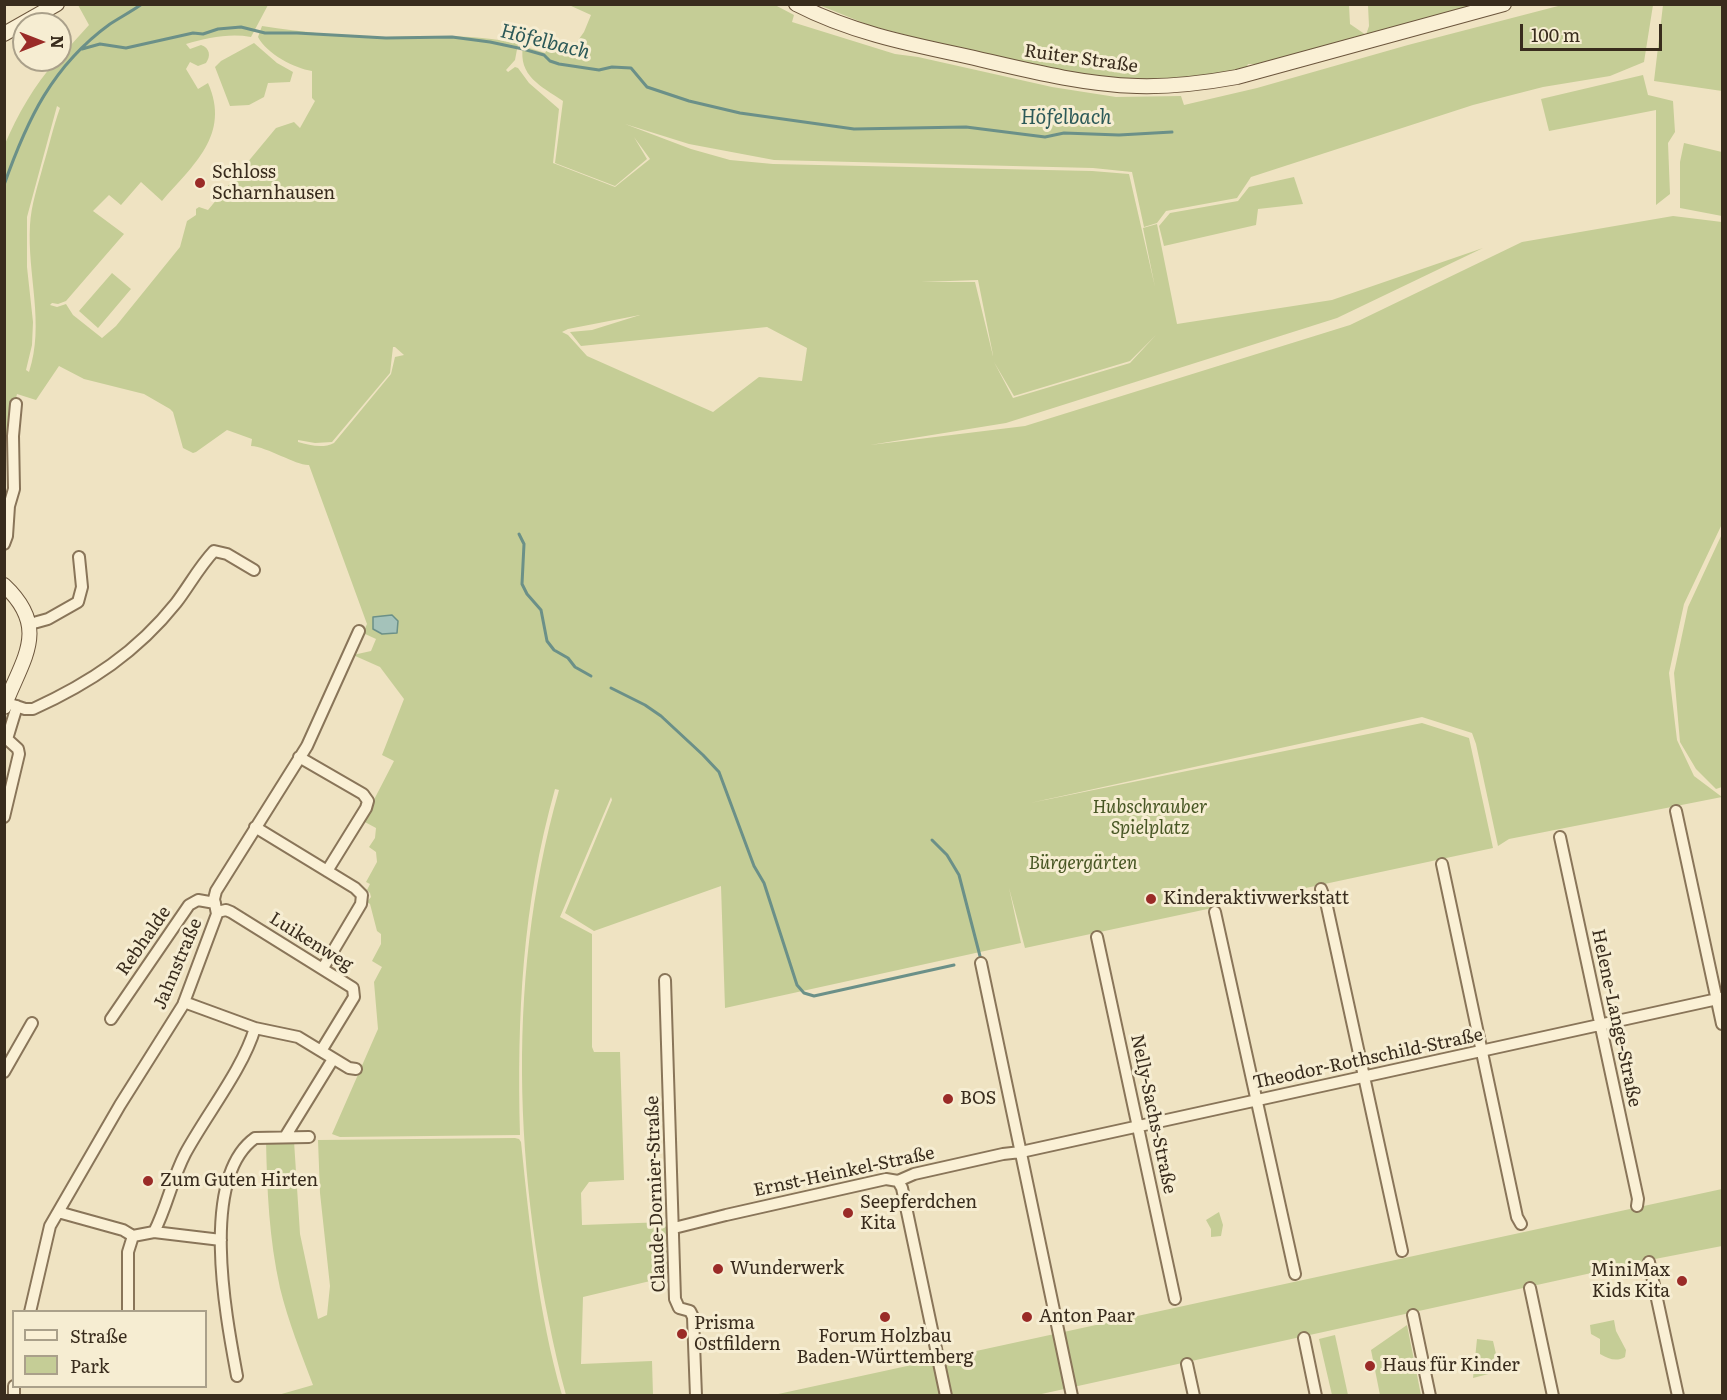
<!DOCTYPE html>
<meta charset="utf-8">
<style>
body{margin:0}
#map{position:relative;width:1727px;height:1400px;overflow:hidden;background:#efe3c2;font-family:Literata,serif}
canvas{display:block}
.frame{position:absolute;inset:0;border:6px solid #392c1d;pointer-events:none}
.legend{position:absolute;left:12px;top:1310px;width:195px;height:78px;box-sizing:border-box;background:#f6edd2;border:2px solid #aaa08a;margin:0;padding:8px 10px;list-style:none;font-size:18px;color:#392c1d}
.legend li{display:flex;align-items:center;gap:12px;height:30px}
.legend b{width:30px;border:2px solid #aaa08a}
.north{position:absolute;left:12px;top:12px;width:60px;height:60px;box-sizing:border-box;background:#f6edd2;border:2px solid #aaa08a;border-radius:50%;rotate:90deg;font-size:16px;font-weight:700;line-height:24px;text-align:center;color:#392c1d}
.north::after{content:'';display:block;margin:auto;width:21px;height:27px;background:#9a2b27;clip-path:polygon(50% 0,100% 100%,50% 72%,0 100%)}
.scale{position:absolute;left:1520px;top:24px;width:142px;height:27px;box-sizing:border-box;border:3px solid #392c1d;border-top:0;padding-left:8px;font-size:18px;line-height:21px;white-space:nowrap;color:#392c1d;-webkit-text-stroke:4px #f6edd2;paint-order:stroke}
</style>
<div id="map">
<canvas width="1727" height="1400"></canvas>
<div class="frame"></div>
<ul class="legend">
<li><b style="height:8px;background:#faf0d5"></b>Straße</li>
<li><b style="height:16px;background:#c5cd96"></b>Park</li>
</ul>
<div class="north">N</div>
<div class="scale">100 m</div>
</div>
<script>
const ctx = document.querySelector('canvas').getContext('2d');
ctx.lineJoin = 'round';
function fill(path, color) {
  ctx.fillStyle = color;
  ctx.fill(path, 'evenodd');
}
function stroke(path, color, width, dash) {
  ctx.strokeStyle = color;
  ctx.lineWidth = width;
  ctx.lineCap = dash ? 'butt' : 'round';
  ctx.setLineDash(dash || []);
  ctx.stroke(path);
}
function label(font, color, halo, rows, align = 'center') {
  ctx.font = font + ' Literata,serif';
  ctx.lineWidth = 6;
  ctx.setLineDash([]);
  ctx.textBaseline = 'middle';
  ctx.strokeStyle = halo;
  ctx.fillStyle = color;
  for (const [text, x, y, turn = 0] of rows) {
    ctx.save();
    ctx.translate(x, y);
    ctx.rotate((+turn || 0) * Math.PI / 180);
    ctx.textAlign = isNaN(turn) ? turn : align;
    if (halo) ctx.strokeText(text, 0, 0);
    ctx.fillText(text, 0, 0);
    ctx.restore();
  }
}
fill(new Path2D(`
 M1468 4 1469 9 1319 47 1264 64H1248L1246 68 1212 76 1174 80 1117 81 1007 61 871 26 819 5H1349L1350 24 1366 35 1369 26 1368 5Z
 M78 5H268L251 37C229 33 207 38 186 44L190 49 201 45C210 48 211 56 206 63L198 66 190 62 186 69 198 89 208 83C231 135 193 165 162 201L141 182 121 205 109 195 93 211 124 234 66 301 58 304 52 303 50 305 57 307 66 304 73 315 102 338 116 326 180 247 187 221 196 215V209L199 207 208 210 276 128 294 122 300 128 315 101 312 98V71C294 68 267 54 258 37L262 26C302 32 344 37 385 37 429 37 474 33 518 44L515 60 506 70 508 72 515 67 518 68 529 83 559 109 553 163 615 187 650 159 634 137 647 159 615 186 555 163 563 101C541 86 518 76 523 46L545 53 551 44 569 53 584 32 591 15 569 5H775L794 15 792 22 895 54 918 57 1052 87 1116 97 1181 96 1184 105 1257 88 1408 45 1562 5H1653L1644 62 1610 76 1543 87 1473 105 1251 177 1237 198 1166 211 1157 223 1144 227 1132 172 1093 168 774 160 689 144 625 124 691 149 730 160 773 164 1092 171 1129 174 1155 287 1143 228 1157 224 1177 324 1332 300 1483 248 1337 318 1006 423 870 445 1025 426 1350 325 1522 242 1673 216 1722 222V524L1684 604 1669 673 1677 740 1694 776 1722 797 1509 839 1498 846 1476 744 1472 733 1422 717 1030 803 1422 723 1469 738 1493 848 1025 948 1009 888 1021 943 725 1008 721 886 594 931 565 913 612 800 611 797 560 917 592 934V1047L594 1052H620L624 1180 589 1182 581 1193 582 1225 666 1222 667 1277 583 1297 581 1364 652 1361 653 1395H566C515 1198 503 987 559 790L555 789C522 907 517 1014 520 1135L340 1137 332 1134 378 1029 374 982 382 967 372 961 381 944V934L377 931 370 904 367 902 371 897 370 893 367 890 370 884 366 882 377 862 376 852 369 847 375 838 376 828 363 821 394 761 382 755 404 699 380 667 353 655 371 651 376 639 363 633 367 624 309 465C297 466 268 447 251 446L252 439 227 430 196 452 193 453 183 448 173 412 170 409 144 394 84 379 59 366 36 400 17 394 13 410 11 435 5 434 4 146C18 114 34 85 57 60H60V57L89 25ZM57 106 60 108C53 127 49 147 43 166 38 185 31 205 30 225 27 274 45 324 29 372L26 370 32 345 33 322 27 267V217ZM978 280 993 355V356L975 282H921ZM640 315 592 330 570 332 581 346 767 327 807 348 802 381 759 377 713 412 587 356 568 335 562 332 568 329ZM1156 335 1130 363 1013 398 994 362 1014 396 1130 361ZM393 347H395L404 355 395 357 391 374 334 443C322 449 310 445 298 442V440L315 443 332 442 390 373Z
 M1663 5H1722V91L1654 81Z
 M254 43 277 63 293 72 290 82 268 83 264 97 249 105 230 106 215 67 221 61Z
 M1643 75 1648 95 1673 101 1675 132 1668 143 1670 194 1656 205V110L1549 131 1541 99Z
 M1684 143 1722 152V216L1680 208V162Z
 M1294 177 1303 204 1258 209 1256 225 1164 246 1159 226 1170 213 1238 201 1249 187Z
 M112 273 131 289 98 328 79 311Z
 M1722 534V787L1716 789 1696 769 1680 742 1674 673 1688 607Z
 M515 1138 519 1139 521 1142C530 1228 538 1312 562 1395H278L313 1385C301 1353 288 1321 280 1288 269 1239 267 1190 266 1140L294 1141 300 1234 318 1319 327 1315 330 1286 320 1193 318 1140Z
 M1722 1189V1246L1655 1259 1037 1395 769 1396Z
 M1219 1212 1223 1225 1221 1236 1211 1237V1229L1206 1220Z
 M1614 1320 1616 1331 1626 1350 1625 1357C1616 1362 1609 1359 1600 1354V1339L1591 1334 1590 1325Z
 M1407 1325 1421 1395H1380L1371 1350Z
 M1335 1335 1348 1395H1332L1319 1339Z
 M1477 1339 1493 1341 1500 1371 1473 1378Z`), '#c5cd96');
const water = new Path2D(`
 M392 615 398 621 397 633 382 634 373 629V617Z`);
fill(water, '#a4c2ba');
stroke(water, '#6b9088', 1.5);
stroke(new Path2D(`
 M82 49 100 44 126 48 193 33 203 34 218 29 241 27 265 33H297L386 38 452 37 490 42 523 49 544 55 550 61 559 64 599 70 612 67 631 68 647 87 689 101 740 113 854 129 966 127 1045 137 1064 133 1119 135 1172 132
 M4 185C27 120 52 66 110 24 121 17 132 11 142 4
 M519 534 524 544 522 584 527 594 541 610 547 641 554 650 568 658 575 667 591 676
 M611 688 645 705 661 716 703 755 719 772 754 866 764 883 797 985 804 993 814 996 954 965
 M932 840 947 855 959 875 981 960`), '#6b9088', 3);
const minor = new Path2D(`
 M4 544 7 536 9 506 14 489 13 436 16 404
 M30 624 48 619 78 602 82 587 79 557
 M4 702 25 709H33C90 683 137 652 176 603 189 586 199 567 214 551L227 554 254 570
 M299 757 363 794 368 801 366 808 327 871
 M1676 811 1722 1024
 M4 817 19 754 18 749 7 739 17 706
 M255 827 355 888 362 895 361 904 323 968
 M1560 837 1638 1199 1637 1206
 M1442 864 1517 1217 1521 1224
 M1321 889 1326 902 1402 1251
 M217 912 226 910 231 912 353 988 354 997 321 1051
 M1215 912 1295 1274
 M1097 937 1175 1299
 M981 963 1072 1396
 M665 980 675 1299 679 1308 690 1311 693 1317 696 1396
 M184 1002 255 1028 298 1037 349 1068 356 1069
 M111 1019 189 905 198 900 215 903
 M4 1072 32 1023
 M285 1137 333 1059
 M898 1181 902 1188 946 1396
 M58 1212 123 1230 133 1236 154 1232 221 1240
 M674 1228 726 1215 886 1179 898 1181 914 1174 1003 1154 1021 1152 1722 998
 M154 1232C167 1207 172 1179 185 1154 206 1115 243 1069 255 1028
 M1649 1262 1678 1396
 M1530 1288 1553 1396
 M30 1312 50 1226 120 1105 183 1005 217 914 214 899 216 891 307 746 359 631
 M128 1312V1252L133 1236
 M1413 1315 1430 1396
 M1304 1338 1316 1396
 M1187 1364 1194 1396
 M237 1376C226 1317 199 1178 255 1138L309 1137
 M14 1396V1386`);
const secondary = new Path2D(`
 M796 4C848 31 904 43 961 55 1019 68 1077 84 1137 86 1170 87 1204 83 1237 77L1504 4
 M4 34 57 4
 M4 585C51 629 22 659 4 707`);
stroke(minor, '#897559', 14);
stroke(secondary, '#6b553c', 16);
stroke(minor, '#faf0d5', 10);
stroke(secondary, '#faf0d5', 14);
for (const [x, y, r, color] of [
 [200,183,6,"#9a2b27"],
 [1151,899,6,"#9a2b27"],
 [948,1099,6,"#9a2b27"],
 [148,1181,6,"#9a2b27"],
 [848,1213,6,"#9a2b27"],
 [718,1269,6,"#9a2b27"],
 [1682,1281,6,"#9a2b27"],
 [885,1317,6,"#9a2b27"],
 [1027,1317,6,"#9a2b27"],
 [682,1334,6,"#9a2b27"],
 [1370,1366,6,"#9a2b27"]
]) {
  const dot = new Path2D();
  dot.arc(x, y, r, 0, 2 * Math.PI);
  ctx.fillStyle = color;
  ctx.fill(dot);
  stroke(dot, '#f6edd2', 2);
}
label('18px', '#392c1d', '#f6edd2', [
 ["Ruiter Straße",1081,59,8],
 ["Rebhalde",144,941,-55],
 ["Luikenweg",311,942,32],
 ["Jahnstraße",178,964,-67],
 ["Helene-Lange-Straße",1616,1018,78],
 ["Theodor-Rothschild-Straße",1368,1059,-12],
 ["Nelly-Sachs-Straße",1153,1114,78],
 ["Ernst-Heinkel-Straße",844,1172,-12],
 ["Claude-Dornier-Straße",656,1194,-92]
]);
label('18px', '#392c1d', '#f6edd2', [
 ["Schloss",212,173],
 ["Scharnhausen",212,194],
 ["Kinderaktivwerkstatt",1163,899],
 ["BOS",960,1099],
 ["Zum Guten Hirten",160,1181],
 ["Seepferdchen",860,1203],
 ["Kita",860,1224],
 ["Wunderwerk",730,1269],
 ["MiniMax",1670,1271,"right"],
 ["Kids Kita",1670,1292,"right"],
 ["Anton Paar",1039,1317],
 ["Prisma",694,1324],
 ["Ostfildern",694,1345],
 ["Forum Holzbau",885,1337,"center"],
 ["Baden-Württemberg",885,1358,"center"],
 ["Haus für Kinder",1382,1366]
], 'left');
label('italic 18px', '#475623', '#f6edd2', [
 ["Hubschrauber",1150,808],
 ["Spielplatz",1150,829],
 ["Bürgergärten",1083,864]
]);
label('italic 20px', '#2c5958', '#f6edd2', [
 ["Höfelbach",545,42,14],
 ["Höfelbach",1066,118]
]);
</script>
